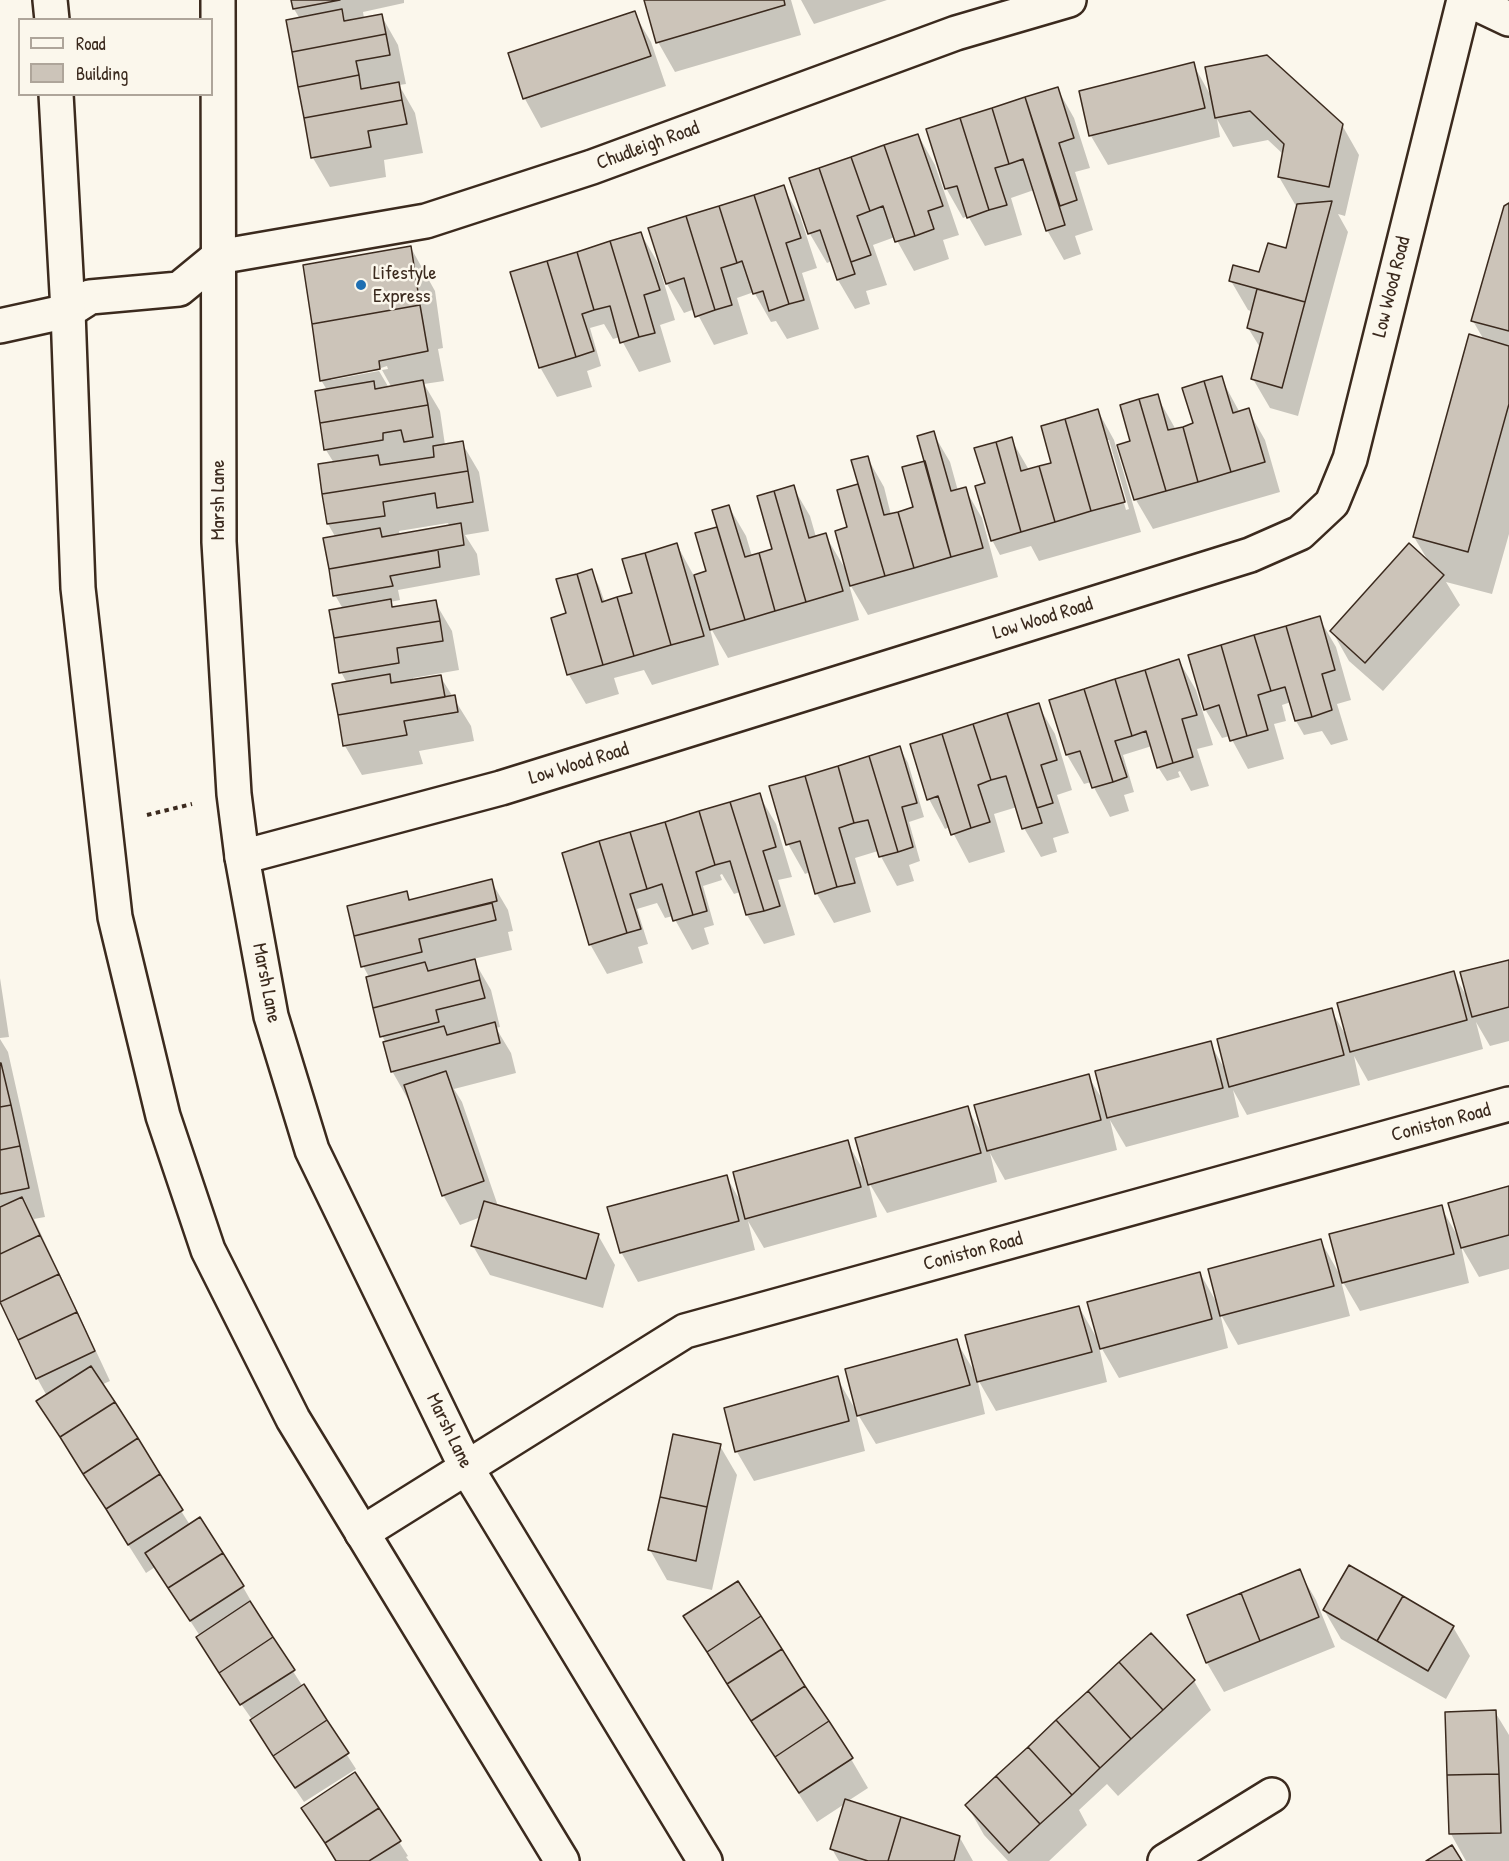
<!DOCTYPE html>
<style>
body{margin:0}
#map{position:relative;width:1509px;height:1861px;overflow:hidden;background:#fbf7ec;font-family:"Patrick Hand",sans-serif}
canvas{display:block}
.legend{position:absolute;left:18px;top:18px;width:195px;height:78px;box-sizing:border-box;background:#fbf7ec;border:2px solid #aea59a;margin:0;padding:8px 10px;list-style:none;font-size:18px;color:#3b2a1e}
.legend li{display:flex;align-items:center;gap:12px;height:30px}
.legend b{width:30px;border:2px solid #aea59a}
</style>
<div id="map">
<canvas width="1509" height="1861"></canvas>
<ul class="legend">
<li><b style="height:8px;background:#fbf7ec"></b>Road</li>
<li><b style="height:16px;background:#ccc4b9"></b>Building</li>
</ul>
</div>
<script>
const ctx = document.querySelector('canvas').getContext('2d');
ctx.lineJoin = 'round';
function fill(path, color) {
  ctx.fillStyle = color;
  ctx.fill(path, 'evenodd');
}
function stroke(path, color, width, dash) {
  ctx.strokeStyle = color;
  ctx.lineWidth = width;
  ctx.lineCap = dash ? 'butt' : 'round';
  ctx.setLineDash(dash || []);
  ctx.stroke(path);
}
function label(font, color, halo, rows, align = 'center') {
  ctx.font = font + ' "Patrick Hand",sans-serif';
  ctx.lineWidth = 5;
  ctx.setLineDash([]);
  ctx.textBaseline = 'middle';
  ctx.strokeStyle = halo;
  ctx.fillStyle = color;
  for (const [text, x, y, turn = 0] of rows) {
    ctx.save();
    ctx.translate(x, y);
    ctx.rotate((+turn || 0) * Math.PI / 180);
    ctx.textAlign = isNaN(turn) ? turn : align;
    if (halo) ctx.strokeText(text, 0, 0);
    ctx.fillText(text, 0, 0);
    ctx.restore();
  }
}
fill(new Path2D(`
 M293 0H404V3L363 12 364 18 381 15 398 45 406 84 399 85 415 113 423 153 384 160 386 177 330 187 313 158 300 19 294 9Z
 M645 0H791L801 35 675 72 658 42Z
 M801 0H887L814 24Z
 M634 13 651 42 666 86 541 128 525 99 510 54Z
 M1193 64 1211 96 1342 125 1359 155 1345 216 1338 214 1348 232 1298 416 1270 408 1253 379 1261 349 1248 328 1253 312 1248 310 1231 281 1260 274 1287 250 1298 207 1296 206 1279 177 1284 155 1268 140 1233 147 1217 119 1220 137 1108 165 1091 136 1080 92Z
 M1057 88 1074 118 1090 168 1075 172 1093 230 1075 236 1081 254 1064 260 1047 230 1034 190 1011 198 1022 235 985 246 968 216 963 218 946 188 927 129Z
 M918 135 935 165 959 235 943 240 949 259 914 271 895 237 873 245 887 285 866 291 870 304 855 309 838 280 832 261 827 263 810 234 791 179Z
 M783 187 800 216 817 268 802 273 819 329 787 339 776 321 771 322 754 292 737 298 748 334 714 345 695 309 684 313 667 284Z
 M1509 205V534L1492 594 1446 582 1460 605 1383 691 1349 661 1332 631 1430 564 1414 537 1484 340 1473 321Z
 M641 234 658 263 675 320 660 325 671 362 639 372 620 337 613 339 604 324 590 328 601 366 587 371 592 387 557 397 540 367Z
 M411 248 435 291 443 348 438 349 444 381 424 384 440 411 445 445 462 443 479 472 489 531 465 535 477 554 480 575 398 590 400 600 390 602 394 608 435 602 452 631 459 670 413 678V681L440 676 471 726 474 741 419 751 423 764 362 775 345 746 334 685 347 683 341 672 343 609 335 595 325 540 336 538 328 524 319 465 334 463 326 450 327 390 321 380ZM377 362 381 368 387 366 388 369 382 370 392 388H389L379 371 331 380V377ZM448 523 450 527 400 536 399 531Z
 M1221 378 1240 413 1248 410 1265 440 1280 492 1153 529 1136 500 1119 446 1132 442 1157 396 1176 430 1195 424Z
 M1098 411 1114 440 1141 532 1039 561 1031 546 1000 555 992 540 987 484 1011 439 1029 470 1053 464ZM1106 440H1109L1129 509 1126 510Z
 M933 433 950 462 958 491 965 489 982 518 998 577 868 615 848 581 859 620 728 658 709 625 719 665 652 685 644 670 614 678 619 694 586 704 569 675 553 619 568 614 591 571 599 586 605 603 634 594 677 545 694 576 708 572 697 534 719 528 729 507 746 536 752 556 774 550 793 487 810 516 816 537 825 535 846 570 849 528 839 491 860 485 867 457 884 487 891 515 915 508Z
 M1319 618 1336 647 1351 700 1337 704 1348 740 1331 745 1322 731 1304 735 1296 721 1291 702 1282 705 1286 721 1274 724 1284 759 1248 769 1230 736 1222 738 1205 709Z
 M1179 661 1196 690 1213 745 1197 749 1209 786 1191 791 1180 771 1178 772 1180 777 1167 781 1158 767 1152 746 1123 755 1134 792 1124 795 1129 811 1110 817 1091 782 1084 784 1067 755Z
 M1038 705 1055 734 1072 790 1057 795 1069 833 1053 838 1057 852 1041 857 1024 828 1017 807 994 814 1005 852 969 863 950 827 945 829 929 799Z
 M900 748 908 763 924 817 909 822 920 861 909 865 914 881 897 886 878 851 855 858 871 912 834 923 817 894 810 872 805 874 788 844Z
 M759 795 776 824 792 877 778 880 795 935 764 944 747 915 740 892 734 894 722 874 720 875 722 880 703 886 714 925 704 928 709 944 692 950 673 916 665 918 657 903 637 909 648 944 638 947 643 963 607 974 590 944 564 854Z
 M491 881 508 910 513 931 508 932 512 950 473 959 491 990 500 1027 496 1028 511 1053 516 1073 454 1089 462 1102 498 1206 598 1235 615 1265 603 1308 490 1275 473 1246 481 1217 460 1225 443 1195 410 1100 409 1101 392 1071 386 1043 382 1036 369 977 363 966 348 907 406 893 411 901Z
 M1509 961V1041L1490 1046 1476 1022 1483 1049 1368 1081 1354 1056 1360 1085 1247 1115 1233 1090 1239 1117 1126 1147 1110 1120 1117 1150 1005 1180 990 1153 997 1182 887 1213 868 1181 877 1217 764 1248 748 1221 755 1250 638 1282 621 1252 726 1176 742 1204 847 1142 865 1173 967 1108 983 1135 1088 1076 1104 1102 1210 1043 1224 1068 1331 1010 1345 1034 1453 973 1467 997Z
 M0 978 9 1037 0 1038Z
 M0 1039 8 1052 45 1217 34 1219 110 1381 101 1385 190 1525 199 1519 243 1587 251 1601 249 1603 356 1769 304 1802 269 1750 251 1718 215 1667 198 1638 200 1636 155 1567 146 1573 38 1402 47 1396 37 1378 0 1299Z
 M1509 1187V1269L1479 1277 1461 1246 1469 1283 1360 1311 1340 1277 1350 1316 1238 1345 1220 1313 1228 1348 1119 1378 1098 1342 1107 1382 996 1411 977 1378 985 1414 876 1444 857 1413 956 1341 976 1374 1079 1307 1099 1342 1200 1273 1218 1305 1320 1240 1340 1275 1441 1207 1458 1237Z
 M837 1378 855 1409 865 1451 754 1481 737 1452 726 1409Z
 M720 1446 737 1475 712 1590 667 1580 650 1550Z
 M1299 1571 1316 1600 1335 1647 1224 1692 1207 1663 1189 1616Z
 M1324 1610 1453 1627 1470 1656 1446 1699 1341 1639Z
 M685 1617 851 1759 868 1788 848 1801 960 1838 973 1861H839L832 1849 846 1803 817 1822 702 1646Z
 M1194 1681 1211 1710 1118 1796 1107 1784 1079 1810 1087 1825 1049 1861H1008L984 1835 967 1805Z
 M1495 1712 1509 1735V1861H1466L1451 1834Z
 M303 1808 399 1842 408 1856 406 1857 409 1861H335Z`), '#0003');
const building = new Path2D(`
 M291 0H340L293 9Z
 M644 0H784L785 5 656 43Z
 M342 9 344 21 382 14 386 34 292 52 286 20Z
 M635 11 651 56 523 99 508 53Z
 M386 34 390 55 356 61 359 75 298 87 292 52Z
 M1267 55 1343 124 1329 187 1278 177 1284 144 1250 111 1215 118 1205 67Z
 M1194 62 1205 108 1089 136 1079 91Z
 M359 75 361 89 399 82 402 100 304 118 298 87Z
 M1058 87 1074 138 1059 143 1077 200 1060 206 1025 97Z
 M1025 97 1065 225 1046 231 1023 159 1009 164 992 108Z
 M402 100 407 124 368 131 371 147 311 158 304 118Z
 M992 108 1009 164 995 168 1007 205 989 210 960 118Z
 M960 118 989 210 967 218 957 186 945 189 926 129Z
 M918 134 943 206 928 211 934 229 915 236 884 145Z
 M884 145 915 236 895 242 883 206 870 211 851 157Z
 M851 157 870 211 857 216 871 255 851 262 819 168Z
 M819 168 855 274 837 280 820 230 808 234 789 178Z
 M784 185 801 238 786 243 804 300 789 304 754 195Z
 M754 195 789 304 769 311 763 291 753 294 742 261 737 263 719 206Z
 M1332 201 1305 302 1229 281 1233 265 1259 272 1268 243 1286 248 1297 204Z
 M1509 203V331L1471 321 1504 206Z
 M719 206 737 263 721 268 732 305 715 310 686 216Z
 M686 216 715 310 695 317 684 278 666 284 648 228Z
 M641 232 660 290 644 295 655 333 639 337 610 241Z
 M610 241 639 337 620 343 610 306 594 310 577 252Z
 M411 246 420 305 312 324 303 265Z
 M577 252 594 310 582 314 594 351 576 357 547 261Z
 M547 261 576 357 539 368 510 272Z
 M1257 289 1305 302 1282 388 1251 379 1263 333 1247 328Z
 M420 305 428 351 379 361 380 369 320 381 312 324Z
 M1469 334 1509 346V404L1468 552 1413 537Z
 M1222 376 1233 413 1249 408 1265 462 1231 472 1204 381Z
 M423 380 428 405 320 423 315 391 374 381 375 389Z
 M1204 381 1231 472 1198 482 1183 427 1193 423 1182 388Z
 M1158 394 1168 430 1183 427 1198 482 1166 491 1139 399Z
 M1139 399 1166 491 1134 500 1117 445 1130 441 1120 405Z
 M428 405 433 437 404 442 401 430 383 433V440L324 450 320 423Z
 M1098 409 1125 502 1091 511 1065 419Z
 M1065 419 1091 511 1055 522 1039 466 1051 463 1041 426Z
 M934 431 951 491 966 487 983 548 951 557 917 436Z
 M1012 437 1021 471 1039 466 1055 522 1021 532 996 442Z
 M463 441 468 471 322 494 318 464 378 455 380 465 434 457 433 446Z
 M996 442 1021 532 991 541 975 486 985 483 974 448Z
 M868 456 884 515 898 512 914 568 885 576 851 460Z
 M925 461 951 557 914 568 898 512 913 507 902 467Z
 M468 471 473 502 437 508 435 493 383 502 385 516 327 524 322 494Z
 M858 484 885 576 850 586 835 531 847 527 837 490Z
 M794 485 809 538 826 533 843 591 806 602 774 491Z
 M774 491 806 602 775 611 759 553 772 549 757 496Z
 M729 505 745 557 759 553 775 611 745 620 712 510Z
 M461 523 464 545 329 569 323 538 380 528 382 537Z
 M717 527 745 620 710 630 694 575 706 571 695 533Z
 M677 543 704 636 671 645 645 553Z
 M1409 543 1444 575 1365 663 1330 631Z
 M438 550 440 567 390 576 393 586 333 596 329 569Z
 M645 553 671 645 634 656 617 597 632 593 622 559Z
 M592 569 602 602 617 597 634 656 603 665 577 574Z
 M577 574 603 665 567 675 551 618 566 613 556 579Z
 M391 599 392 607 436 600 440 621 334 638 329 610Z
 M1320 616 1335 670 1322 674 1332 710 1312 717 1286 626Z
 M440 621 443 641 397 648 399 663 339 673 334 638Z
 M1286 626 1312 717 1295 721 1285 687 1271 691 1254 635Z
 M1254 635 1271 691 1258 695 1268 730 1247 736 1221 645Z
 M1221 645 1247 736 1230 741 1219 705 1204 710 1188 655Z
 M1179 659 1197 715 1182 719 1193 757 1173 763 1145 670Z
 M1145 670 1173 763 1157 768 1146 731 1132 736 1115 679Z
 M390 674 391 683 441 675 445 697 338 715 332 684Z
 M1115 679 1132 736 1115 741 1127 777 1113 782 1084 689Z
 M1084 689 1113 782 1092 788 1080 751 1066 755 1049 700Z
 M455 695 458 712 404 721 407 735 343 746 338 715Z
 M1039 703 1057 760 1041 765 1053 803 1037 808 1007 713Z
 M1007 713 1042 823 1022 829 1006 776 991 780 973 724Z
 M973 724 991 780 978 785 990 822 971 828 942 734Z
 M942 734 971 828 951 835 938 796 927 800 910 744Z
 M900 746 917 803 902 807 913 847 898 852 869 756Z
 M869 756 898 852 879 857 868 820 854 823 838 766Z
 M838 766 854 823 839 828 855 883 837 887 805 776Z
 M805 776 837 887 815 894 800 841 786 845 769 786Z
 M760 793 776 847 763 851 780 906 764 911 730 802Z
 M730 802 764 911 746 915 730 861 715 865 699 811Z
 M699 811 715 865 696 872 707 911 693 915 665 822Z
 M665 822 693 915 673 921 662 884 647 889 630 832Z
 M630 832 647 889 630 894 641 929 627 933 599 841Z
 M599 841 627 933 589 945 562 853Z
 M492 879 497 901 354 936 347 906 407 891 409 900Z
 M492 903 496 920 419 939 422 952 361 967 354 936Z
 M475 959 480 980 373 1008 366 977 425 962 428 971Z
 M1509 960V1007L1472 1017 1460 972Z
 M1454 971 1467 1020 1350 1052 1337 1003Z
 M480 980 485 998 436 1010 439 1022 380 1037 373 1008Z
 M1332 1008 1344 1055 1229 1087 1217 1039Z
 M495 1022 500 1043 391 1072 383 1042 444 1026 447 1035Z
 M1211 1041 1223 1088 1107 1118 1095 1071Z
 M0 1063H1L11 1105 0 1107Z
 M446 1071 484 1181 442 1196 404 1085Z
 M1089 1074 1101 1120 987 1151 974 1105Z
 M11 1105 20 1146 0 1150V1107Z
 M968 1106 981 1153 868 1185 855 1138Z
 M848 1140 861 1187 745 1219 733 1172Z
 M20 1146 29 1188 0 1194V1150Z
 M727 1175 739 1221 620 1253 607 1207Z
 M1509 1186V1235L1461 1248 1448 1203Z
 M22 1197 40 1235 0 1254V1207Z
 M484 1201 599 1234 586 1279 471 1246Z
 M1442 1205 1454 1254 1342 1283 1329 1234Z
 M40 1235 59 1274 0 1302V1254Z
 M1321 1239 1334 1286 1220 1316 1208 1269Z
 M1200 1272 1212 1319 1100 1349 1087 1302Z
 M59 1274 77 1312 18 1340 0 1302Z
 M1079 1306 1092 1352 977 1382 965 1335Z
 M77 1312 95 1351 36 1379 18 1340Z
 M957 1339 970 1385 857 1416 845 1369Z
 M91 1366 115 1402 60 1437 36 1401Z
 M838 1376 849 1421 735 1452 724 1408Z
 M115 1402 138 1438 83 1474 60 1437Z
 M673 1434 721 1444 707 1507 660 1497Z
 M138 1438 160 1474 106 1509 83 1474Z
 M160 1474 183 1510 128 1545 106 1509Z
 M660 1497 707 1507 696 1561 648 1550Z
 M200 1517 223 1553 168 1588 145 1553Z
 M223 1553 244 1586 190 1621 168 1588Z
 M1349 1565 1403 1596 1377 1641 1323 1610Z
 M1300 1569 1319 1617 1260 1641 1241 1593Z
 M738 1581 761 1616 707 1652 683 1616Z
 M1241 1593 1260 1641 1206 1663 1187 1615Z
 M1403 1596 1454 1626 1428 1671 1377 1641Z
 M250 1601 273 1637 219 1673 196 1637Z
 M761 1616 782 1649 727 1684 707 1652Z
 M1151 1633 1195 1680 1163 1710 1119 1662Z
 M273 1637 295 1670 240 1705 219 1673Z
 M782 1649 805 1686 751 1721 727 1684Z
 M1119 1662 1163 1710 1131 1739 1088 1691Z
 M304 1684 327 1720 273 1756 250 1720Z
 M805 1686 829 1721 775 1757 751 1721Z
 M1088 1691 1131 1739 1100 1768 1056 1720Z
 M1496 1710 1499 1774 1447 1775 1445 1712Z
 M327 1720 349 1753 295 1788 273 1756Z
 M1056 1720 1100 1768 1072 1795 1028 1747Z
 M829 1721 853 1758 799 1793 775 1757Z
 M1028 1747 1072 1795 1040 1824 996 1776Z
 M355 1772 379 1808 325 1843 301 1808Z
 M1499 1774 1501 1833 1449 1834 1447 1775Z
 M996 1776 1040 1824 1009 1853 965 1805Z
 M845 1799 901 1817 888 1861H868L830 1849Z
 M379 1808 401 1841 369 1861H336L325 1843Z
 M901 1817 960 1836 954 1861H888Z
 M1452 1845 1462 1861H1426Z`);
fill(building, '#ccc4b9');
stroke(building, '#3b2a1e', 1.5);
const minor = new Path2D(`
 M1469 0 1509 19
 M0 326 68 311 90 297 179 289 218 257 426 221 592 167 956 33 1069 0
 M242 857 501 788 1250 555 1300 533 1332 503 1350 459 1464 0
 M362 1533 685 1331 1509 1104
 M1165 1861 1272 1795`);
const secondary = new Path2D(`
 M50 0 52 20
 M218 0 219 542 234 794 242 857 271 1016 312 1150 466 1467 705 1861
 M56 94 68 311 78 588 115 917 163 1116 208 1250 293 1419 562 1861`);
stroke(minor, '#3b2a1e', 38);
stroke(secondary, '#3b2a1e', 38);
stroke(new Path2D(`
 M147 815 192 804`), '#3b2a1e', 4, [4.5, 4.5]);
stroke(minor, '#fbf7ec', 33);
stroke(secondary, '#fbf7ec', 33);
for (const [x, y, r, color] of [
 [361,285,6,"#1f6fb2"]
]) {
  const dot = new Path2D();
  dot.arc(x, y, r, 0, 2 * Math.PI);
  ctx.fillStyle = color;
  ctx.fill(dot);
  stroke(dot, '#fbf7ec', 2);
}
label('20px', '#3b2a1e', '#fbf7ec', [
 ["Chudleigh Road",648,146,-20],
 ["Low Wood Road",1392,287,-76],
 ["Marsh Lane",219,500,-90],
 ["Low Wood Road",1043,619,-17],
 ["Low Wood Road",579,764,-17],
 ["Marsh Lane",266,983,79],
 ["Coniston Road",1441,1123,-15],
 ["Coniston Road",973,1252,-15],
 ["Marsh Lane",449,1431,64]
]);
label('20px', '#3b2a1e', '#fbf7ec', [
 ["Lifestyle",373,274],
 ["Express",373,297]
], 'left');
</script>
